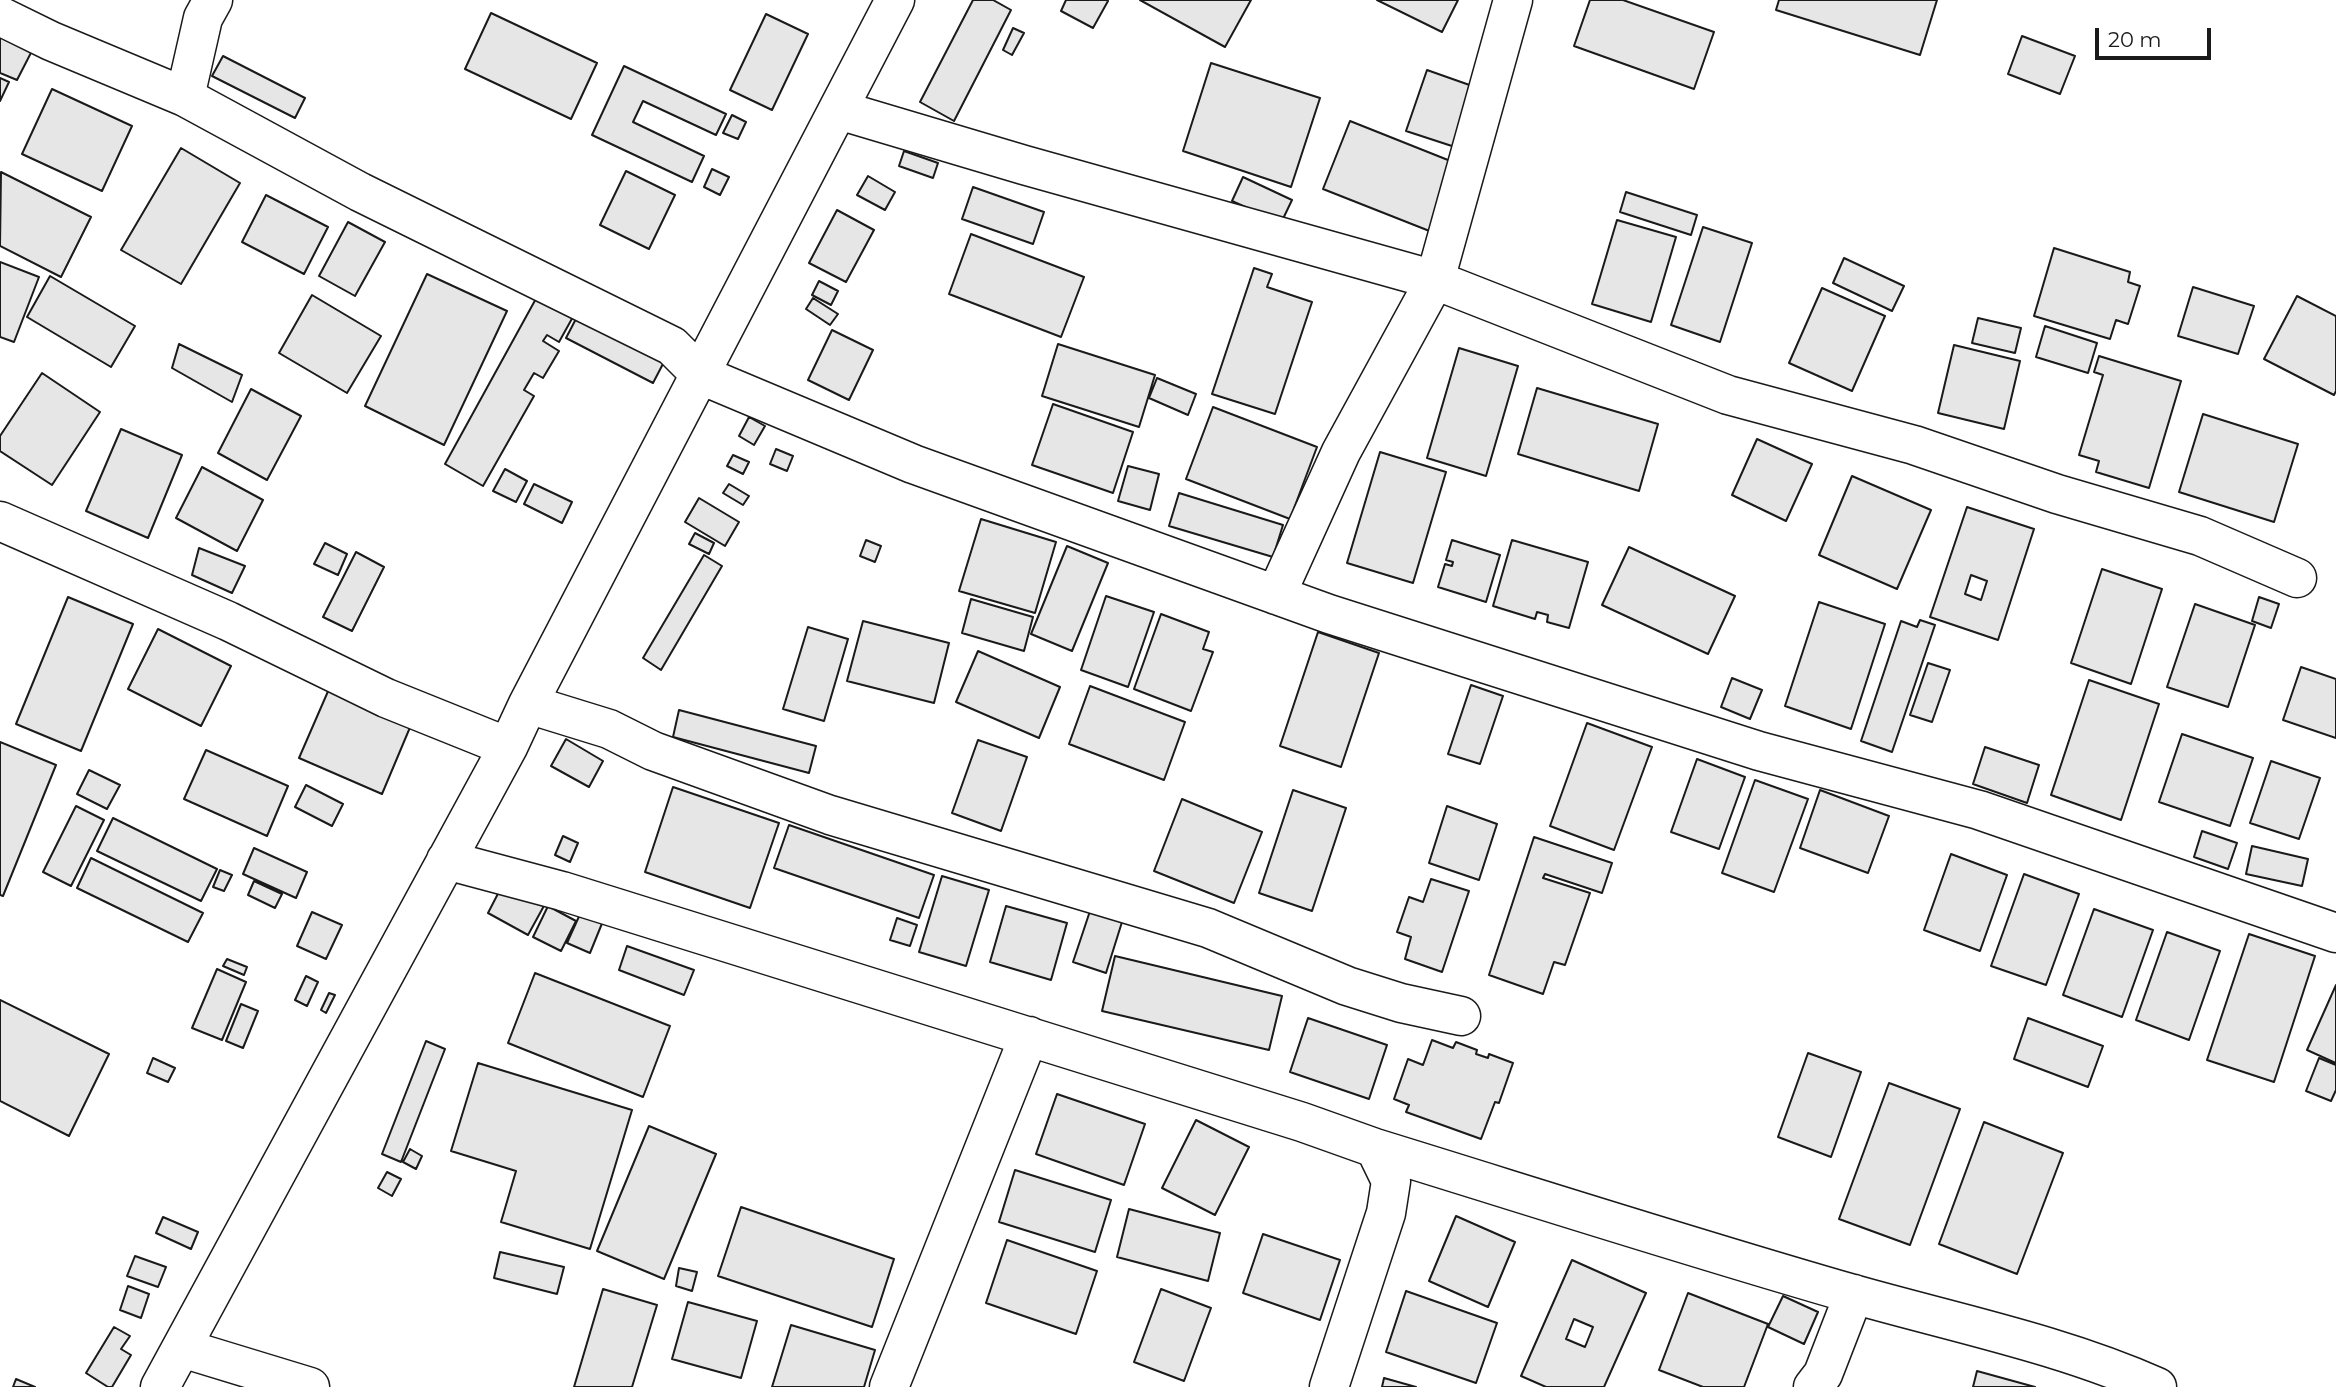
<!DOCTYPE html>
<style>
body{margin:0}
#map{position:relative;width:2336px;height:1387px;overflow:hidden;background:#fff;font-family:Montserrat,sans-serif}
canvas{display:block}
.scale{position:absolute;left:2095px;top:28px;width:116px;height:32px;box-sizing:border-box;border:4px solid #1a1a1a;border-top:0;padding-left:9px;font-size:21px;line-height:24px;white-space:nowrap;color:#1a1a1a;-webkit-text-stroke:5px #fff;paint-order:stroke}
</style>
<div id="map">
<canvas width="2336" height="1387"></canvas>
<div class="scale">20 m</div>
</div>
<script>
const ctx = document.querySelector('canvas').getContext('2d');
ctx.lineJoin = 'round';
function fill(path, color) {
  ctx.fillStyle = color;
  ctx.fill(path, 'evenodd');
}
function stroke(path, color, width, dash) {
  ctx.strokeStyle = color;
  ctx.lineWidth = width;
  ctx.lineCap = dash ? 'butt' : 'round';
  ctx.setLineDash(dash || []);
  ctx.stroke(path);
}
const building = new Path2D(`
 M973 0H993L1011 10 954 121 920 102Z
 M1066 0H1106L1108 1 1093 28 1061 11Z
 M1140 0H1251L1225 47Z
 M1377 0H1458L1442 32Z
 M1590 0H1623L1714 32 1694 89 1574 46Z
 M1779 0H1937L1920 55 1776 10Z
 M491 13 597 63 571 119 465 69Z
 M766 14 808 34 772 110 730 90Z
 M0 27 36 43 17 80 0 73Z
 M1013 28 1024 33 1012 55 1003 50Z
 M2022 36 2075 56 2060 94 2008 74Z
 M223 56 305 98 295 118 212 76Z
 M1211 63 1320 98 1291 187 1183 151Z
 M624 66 726 114 716 135 643 101 633 122 704 156 692 182 592 135Z
 M1427 70 1478 88 1458 148 1406 131Z
 M0 78 9 82 0 101Z
 M52 89 132 126 102 191 22 154Z
 M732 115 746 122 738 139 723 133Z
 M1350 121 1458 164 1432 232 1323 189Z
 M181 148 240 183 181 284 121 250Z
 M904 151 938 163 933 178 899 166Z
 M712 169 729 177 720 195 704 187Z
 M626 171 675 195 649 249 600 225Z
 M1 172 91 217 61 277 0 246Z
 M868 176 895 192 885 210 857 195Z
 M1243 177 1292 200 1281 223 1232 201Z
 M973 187 1044 212 1033 244 962 219Z
 M1626 192 1697 215 1691 235 1620 212Z
 M266 195 328 227 304 274 242 242Z
 M837 210 874 230 846 282 809 263Z
 M1617 220 1676 237 1651 322 1592 304Z
 M348 222 385 242 355 296 319 276Z
 M1703 227 1752 243 1720 342 1671 325Z
 M971 234 1084 277 1061 337 949 294Z
 M2054 248 2130 272 2128 282 2140 286 2128 324 2116 320 2110 339 2034 316Z
 M1844 258 1904 286 1892 311 1833 283Z
 M0 262 39 277 14 342 0 337Z
 M1254 268 1272 274 1267 287 1312 302 1275 414 1212 394Z
 M427 274 507 311 444 445 365 406Z
 M50 276 135 326 111 367 27 317Z
 M819 281 838 291 831 305 812 295Z
 M2193 287 2254 306 2238 354 2178 336Z
 M1822 288 1885 316 1852 391 1789 363Z
 M312 295 381 336 347 393 279 353Z
 M538 295 574 315 559 342 547 335 543 341 559 351 543 378 534 373 524 390 534 396 483 486 445 464Z
 M2297 296 2336 316V391L2334 395 2264 359Z
 M813 298 838 314 830 325 806 309Z
 M578 315 665 360 653 383 566 338Z
 M1978 318 2021 328 2015 353 1972 343Z
 M2045 326 2097 343 2088 373 2036 357Z
 M832 330 873 350 849 400 808 380Z
 M179 344 242 375 232 402 172 368Z
 M1058 344 1155 375 1139 427 1042 396Z
 M1954 345 2020 361 2004 429 1938 413Z
 M1459 348 1518 366 1486 476 1427 458Z
 M2099 356 2181 381 2149 488 2096 472 2099 461 2079 455 2103 375 2094 372Z
 M42 373 100 412 52 485 0 451V436Z
 M1157 378 1196 394 1188 415 1149 398Z
 M1537 388 1658 424 1639 491 1518 454Z
 M251 389 301 416 267 480 218 453Z
 M1053 404 1133 432 1113 493 1032 465Z
 M1213 407 1317 447 1290 519 1186 479Z
 M2203 414 2298 444 2274 522 2179 492Z
 M749 417 765 426 754 445 739 436Z
 M121 429 182 455 148 538 86 511Z
 M1757 439 1812 464 1786 521 1732 495Z
 M776 449 793 456 787 471 770 464Z
 M1380 452 1446 472 1413 583 1347 563Z
 M733 455 749 462 743 474 727 466Z
 M1128 466 1159 474 1150 510 1118 501Z
 M202 467 263 500 237 551 176 518Z
 M505 469 527 481 516 502 493 491Z
 M1852 476 1931 510 1897 589 1819 555Z
 M534 484 572 502 562 523 524 504Z
 M729 484 749 496 743 505 723 493Z
 M1179 493 1283 525 1273 557 1169 526Z
 M699 498 739 522 725 546 685 522Z
 M1967 507 2034 529 1998 640 1930 617ZM1971 575 1987 581 1981 600 1965 594Z
 M981 519 1056 542 1035 613 959 591Z
 M695 533 714 543 709 554 689 544Z
 M866 540 881 546 875 562 860 556Z
 M1452 540 1500 555 1486 602 1438 587 1445 564 1452 566 1453 562 1446 560Z
 M1512 540 1588 562 1569 628 1547 622 1548 615 1537 612 1535 619 1493 606Z
 M325 543 347 554 338 575 314 564Z
 M1067 546 1108 563 1072 651 1031 634Z
 M1629 547 1735 596 1708 654 1602 605Z
 M199 548 245 566 232 593 192 575Z
 M356 552 384 567 352 631 323 617Z
 M704 555 722 566 661 670 643 658Z
 M2102 569 2162 589 2131 684 2071 663Z
 M1106 596 1154 612 1128 687 1081 670Z
 M68 597 133 624 81 751 16 724Z
 M2259 597 2279 604 2271 628 2252 621Z
 M971 599 1033 617 1024 651 962 633Z
 M1819 602 1885 624 1851 729 1785 706Z
 M2195 604 2255 625 2228 707 2167 687Z
 M1161 614 1209 632 1203 649 1213 652 1191 711 1134 689Z
 M1920 620 1935 625 1892 752 1861 741 1901 621 1917 627Z
 M863 621 949 643 934 703 847 681Z
 M808 627 848 639 824 721 783 709Z
 M158 629 231 666 201 726 128 689Z
 M1318 632 1379 653 1341 767 1280 746Z
 M978 651 1060 687 1039 738 956 702Z
 M1928 663 1950 670 1932 722 1910 715Z
 M2301 667 2336 679V738L2283 720Z
 M1732 678 1762 690 1750 719 1721 707Z
 M2089 680 2159 704 2121 820 2051 795Z
 M1471 685 1503 696 1480 764 1448 754Z
 M1090 686 1185 722 1164 780 1069 744Z
 M329 689 411 725 382 794 299 758Z
 M679 710 816 746 809 773 673 737Z
 M1587 723 1652 747 1614 850 1550 826Z
 M2182 734 2253 758 2230 826 2159 802Z
 M566 739 603 761 589 787 551 766Z
 M978 740 1027 757 1001 831 952 813Z
 M0 742 56 765 3 896 0 895Z
 M1985 747 2039 765 2027 803 1973 784Z
 M206 750 288 786 267 836 184 799Z
 M1697 759 1745 777 1719 849 1671 832Z
 M2271 761 2320 778 2299 839 2250 823Z
 M89 770 120 785 107 809 77 794Z
 M1755 780 1808 799 1774 892 1722 873Z
 M306 785 343 804 332 826 295 807Z
 M673 787 779 823 750 908 645 872Z
 M1293 790 1346 808 1312 911 1259 893Z
 M1820 790 1889 816 1868 873 1800 848Z
 M1182 799 1262 832 1234 903 1154 871Z
 M76 806 104 820 71 886 43 872Z
 M1447 806 1497 824 1479 880 1429 863Z
 M113 818 217 869 201 901 97 851Z
 M789 825 934 875 919 918 774 868Z
 M2202 831 2237 843 2228 869 2194 857Z
 M563 836 578 843 570 862 555 855Z
 M1534 837 1612 863 1602 893 1545 874 1543 878 1590 893 1565 965 1554 962 1543 994 1489 975Z
 M2252 846 2308 859 2302 886 2246 874Z
 M254 848 307 872 296 898 243 874Z
 M1951 854 2007 875 1980 951 1924 930Z
 M91 858 203 913 188 942 77 888Z
 M220 870 232 875 224 891 213 887Z
 M2024 874 2079 894 2046 985 1991 966Z
 M942 876 989 890 966 966 919 952Z
 M1431 879 1469 891 1442 972 1405 959 1411 937 1397 932 1409 897 1423 902Z
 M254 881 282 894 275 908 248 895Z
 M504 882 545 904 528 935 488 913Z
 M548 906 576 921 561 951 533 937Z
 M1006 906 1067 923 1051 980 990 962Z
 M2094 909 2153 930 2122 1017 2063 995Z
 M1090 911 1122 922 1106 973 1073 962Z
 M312 912 342 925 326 959 297 946Z
 M581 912 603 921 590 953 567 943Z
 M897 918 917 925 910 946 890 940Z
 M2167 932 2220 951 2189 1040 2136 1020Z
 M2249 934 2315 956 2274 1082 2207 1060Z
 M627 946 694 970 684 995 619 970Z
 M1115 956 1282 996 1269 1050 1102 1011Z
 M227 959 247 967 244 975 223 966Z
 M217 969 246 982 222 1040 192 1028Z
 M535 973 670 1026 643 1097 508 1043Z
 M306 976 318 982 307 1006 295 1000Z
 M2336 985V1063L2307 1050Z
 M329 993 335 995 326 1013 321 1010Z
 M0 1000 109 1054 69 1136 0 1101Z
 M241 1004 258 1011 243 1048 226 1041Z
 M1308 1018 1387 1045 1369 1099 1290 1072Z
 M2028 1018 2103 1046 2088 1087 2014 1059Z
 M1432 1040 1453 1048 1456 1042 1477 1050 1476 1054 1488 1058 1489 1054 1513 1063 1499 1103 1495 1102 1481 1139 1406 1112 1409 1105 1394 1099 1408 1059 1423 1065Z
 M426 1041 445 1049 401 1162 382 1154Z
 M1808 1053 1861 1072 1831 1157 1778 1137Z
 M153 1058 175 1068 168 1082 147 1073Z
 M2319 1058 2336 1065V1090L2331 1101 2306 1091Z
 M478 1063 632 1110 590 1249 501 1222 516 1171 451 1151Z
 M1889 1083 1960 1109 1910 1245 1839 1219Z
 M1057 1094 1145 1124 1124 1185 1036 1154Z
 M1196 1120 1249 1147 1215 1215 1162 1188Z
 M1984 1122 2063 1153 2017 1274 1939 1244Z
 M649 1126 716 1154 664 1279 597 1251Z
 M410 1149 422 1156 416 1169 403 1162Z
 M1015 1170 1111 1200 1095 1252 999 1222Z
 M387 1172 401 1179 392 1196 378 1188Z
 M741 1207 894 1259 872 1327 718 1276Z
 M1129 1209 1220 1233 1208 1281 1117 1257Z
 M1456 1216 1515 1242 1488 1307 1429 1281Z
 M163 1217 198 1232 191 1249 156 1233Z
 M1263 1234 1340 1260 1320 1320 1243 1293Z
 M1007 1240 1097 1271 1076 1334 986 1303Z
 M500 1252 564 1267 557 1294 494 1278Z
 M135 1256 166 1267 158 1287 127 1276Z
 M1572 1260 1646 1293 1604 1387H1546L1521 1376ZM1574 1319 1593 1327 1585 1347 1566 1339Z
 M679 1268 697 1272 692 1291 676 1286Z
 M128 1286 149 1294 141 1318 120 1310Z
 M603 1289 657 1305 632 1387H574Z
 M1161 1289 1211 1308 1184 1381 1134 1362Z
 M1406 1291 1497 1323 1476 1383 1386 1352Z
 M1688 1293 1768 1324 1744 1387H1703L1659 1370Z
 M1783 1296 1818 1312 1804 1344 1768 1327Z
 M688 1302 757 1321 741 1378 672 1359Z
 M791 1325 875 1350 864 1387H772Z
 M114 1327 130 1336 121 1349 131 1355 112 1387H108L86 1373Z
 M1977 1371 2035 1387H1973Z
 M1384 1378 1416 1387H1382Z
 M16 1379 35 1387H13Z`);
fill(building, '#e6e6e6');
stroke(building, '#1a1a1a', 2);
const minor = new Path2D(`
 M0 16 51 41 185 97 360 192 672 346 701 375 913 464 1329 614 1759 751 1979 810 2336 933
 M185 97 203 18 213 0
 M839 110 1024 165 1435 280 1728 395 1914 445 2057 494 2200 536 2297 578
 M0 521 228 621 386 698 508 747
 M1276 595 1341 452 1435 280 1513 0
 M528 704 609 729 653 751 830 815 1208 928 1347 986 1401 1003 1461 1016
 M446 860 562 891 1302 1122 1375 1148C1534 1197 1693 1248 1853 1294 1955 1323 2060 1344 2157 1387
 M182 1348 310 1387
 M160 1387 508 747 528 704 895 0
 M889 1387 1029 1036
 M1329 1387 1386 1213 1391 1181 1375 1148
 M1813 1387 1823 1374 1854 1294`);
stroke(minor, '#1a1a1a', 41);
stroke(minor, '#fff', 38);
</script>
